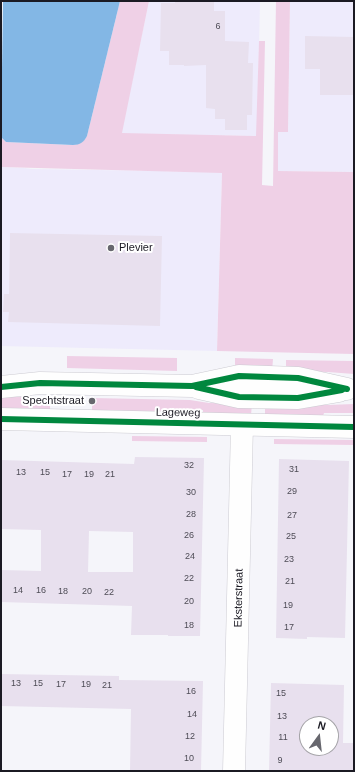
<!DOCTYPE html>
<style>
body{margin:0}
#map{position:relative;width:355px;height:772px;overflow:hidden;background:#f5f5fa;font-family:Arial,sans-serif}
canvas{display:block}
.frame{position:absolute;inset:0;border:2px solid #1b1a23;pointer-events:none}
.north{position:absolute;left:299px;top:716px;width:40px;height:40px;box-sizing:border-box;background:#fff;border:1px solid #a4a3a7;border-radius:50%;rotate:15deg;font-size:11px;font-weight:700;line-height:16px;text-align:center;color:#1b1a23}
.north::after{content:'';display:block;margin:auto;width:14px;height:18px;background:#67676e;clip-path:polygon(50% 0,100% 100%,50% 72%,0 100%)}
</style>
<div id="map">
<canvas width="355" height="772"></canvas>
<div class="frame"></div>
<div class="north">N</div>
</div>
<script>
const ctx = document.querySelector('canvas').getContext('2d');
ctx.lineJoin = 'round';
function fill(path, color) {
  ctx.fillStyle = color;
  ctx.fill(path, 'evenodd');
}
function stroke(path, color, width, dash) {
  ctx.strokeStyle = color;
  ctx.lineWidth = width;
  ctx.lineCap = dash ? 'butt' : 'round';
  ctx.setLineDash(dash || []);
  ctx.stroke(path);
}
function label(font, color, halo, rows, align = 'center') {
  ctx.font = font + ' Arial,sans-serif';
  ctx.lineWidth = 4;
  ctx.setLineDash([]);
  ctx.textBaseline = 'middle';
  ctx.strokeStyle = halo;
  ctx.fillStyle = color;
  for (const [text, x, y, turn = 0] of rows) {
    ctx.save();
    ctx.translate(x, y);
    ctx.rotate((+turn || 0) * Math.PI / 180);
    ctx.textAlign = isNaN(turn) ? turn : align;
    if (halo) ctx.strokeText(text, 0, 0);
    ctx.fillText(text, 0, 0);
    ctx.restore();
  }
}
fill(new Path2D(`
 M149 1H260L257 136 121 134Z
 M290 1H354V172L278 171V132H288Z
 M1 167 24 168 32 169 222 172 217 351 1 346Z`), '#eeebfc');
fill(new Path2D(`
 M120 1H149L122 133 256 136 259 41H265L262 185 273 186 276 1H290L288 132H278V171L354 172V354L217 351 222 173 1 167V137L6 142 73 145C80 144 83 142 87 136Z
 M67 356 177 358V371L67 368Z
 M235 358 273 359 272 371 235 370Z
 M286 360 354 361V374L328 372 286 371Z
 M1 396 50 398V410L1 409Z
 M92 398 190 400 209 403 252 404 251 415 203 414V410L173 409V413L92 411Z
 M265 404 328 405 354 404V413H324L323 416 265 415Z
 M132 436 207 437V442L132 441Z
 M274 439 354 440V445L274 444Z`), '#efd0e6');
fill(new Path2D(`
 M3 1H120L87 136C84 142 80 145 73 145L6 142 1 137Z`), '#83b7e5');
fill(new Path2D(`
 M175 1H214V11H225V41L249 42 248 63H253L252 115H247V130H225V119H215V109L206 108V65L184 66V65H169V51H160L161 3H175Z
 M305 36 354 37V95H320V69H305Z
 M10 233 162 236 160 326 8 322 9 312H3L4 294H9Z
 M135 457 204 458 200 636H168V635H131L132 606 1 602V570L41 571V530L1 529V460L134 464ZM89 531 133 532V572H88Z
 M279 459 349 461 345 638 307 637V639L276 638Z
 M1 674 119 676V680L203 681 201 771H130L131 709 1 706Z
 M271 683 344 685 343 743H354V771H269ZM307 724H331V748H307Z`), '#e8e0ee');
const minor = new Path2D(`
 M1 387 40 383 192 386 239 376 298 378 347 389
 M199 388 239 397 298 398 339 391
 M1 419 354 427
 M234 771 242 425`);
stroke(minor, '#cccbd2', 23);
stroke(minor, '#fefefe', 22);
stroke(new Path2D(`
 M1 387 40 383 192 386 239 376 298 378 347 389
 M196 387 239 397 298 398 342 390
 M1 419 354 427`), '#00873e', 6);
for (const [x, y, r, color] of [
 [111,248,4,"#67676e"],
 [92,401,4,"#67676e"]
]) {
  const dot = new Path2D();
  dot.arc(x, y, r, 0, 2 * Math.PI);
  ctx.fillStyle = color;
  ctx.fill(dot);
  stroke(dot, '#fff', 1.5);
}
label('9px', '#4e4c56', null, [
 ["6",218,27],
 ["32",189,466],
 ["31",294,470],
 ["13",21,473],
 ["15",45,473],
 ["17",67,475],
 ["19",89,475],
 ["21",110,475],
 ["29",292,492],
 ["30",191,493],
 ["28",191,515],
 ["27",292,516],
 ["26",189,536],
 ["25",291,537],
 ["24",190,557],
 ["23",289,560],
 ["22",189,579],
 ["21",290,582],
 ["14",18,591],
 ["16",41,591],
 ["18",63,592],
 ["20",87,592],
 ["22",109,593],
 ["20",189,602],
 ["19",288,606],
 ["18",189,626],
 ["17",289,628],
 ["13",16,684],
 ["15",38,684],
 ["17",61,685],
 ["19",86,685],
 ["21",107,686],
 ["16",191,692],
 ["15",281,694],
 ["14",192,715],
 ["13",282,717],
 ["12",190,737],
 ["11",283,738],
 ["10",189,759],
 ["9",280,761]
]);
label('11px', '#1b1a23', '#fff', [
 ["Plevier",119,248],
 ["Spechtstraat",84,401,"right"]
], 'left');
label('11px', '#1b1a23', '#fff', [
 ["Lageweg",178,413,1],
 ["Eksterstraat",239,598,-89]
]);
</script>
